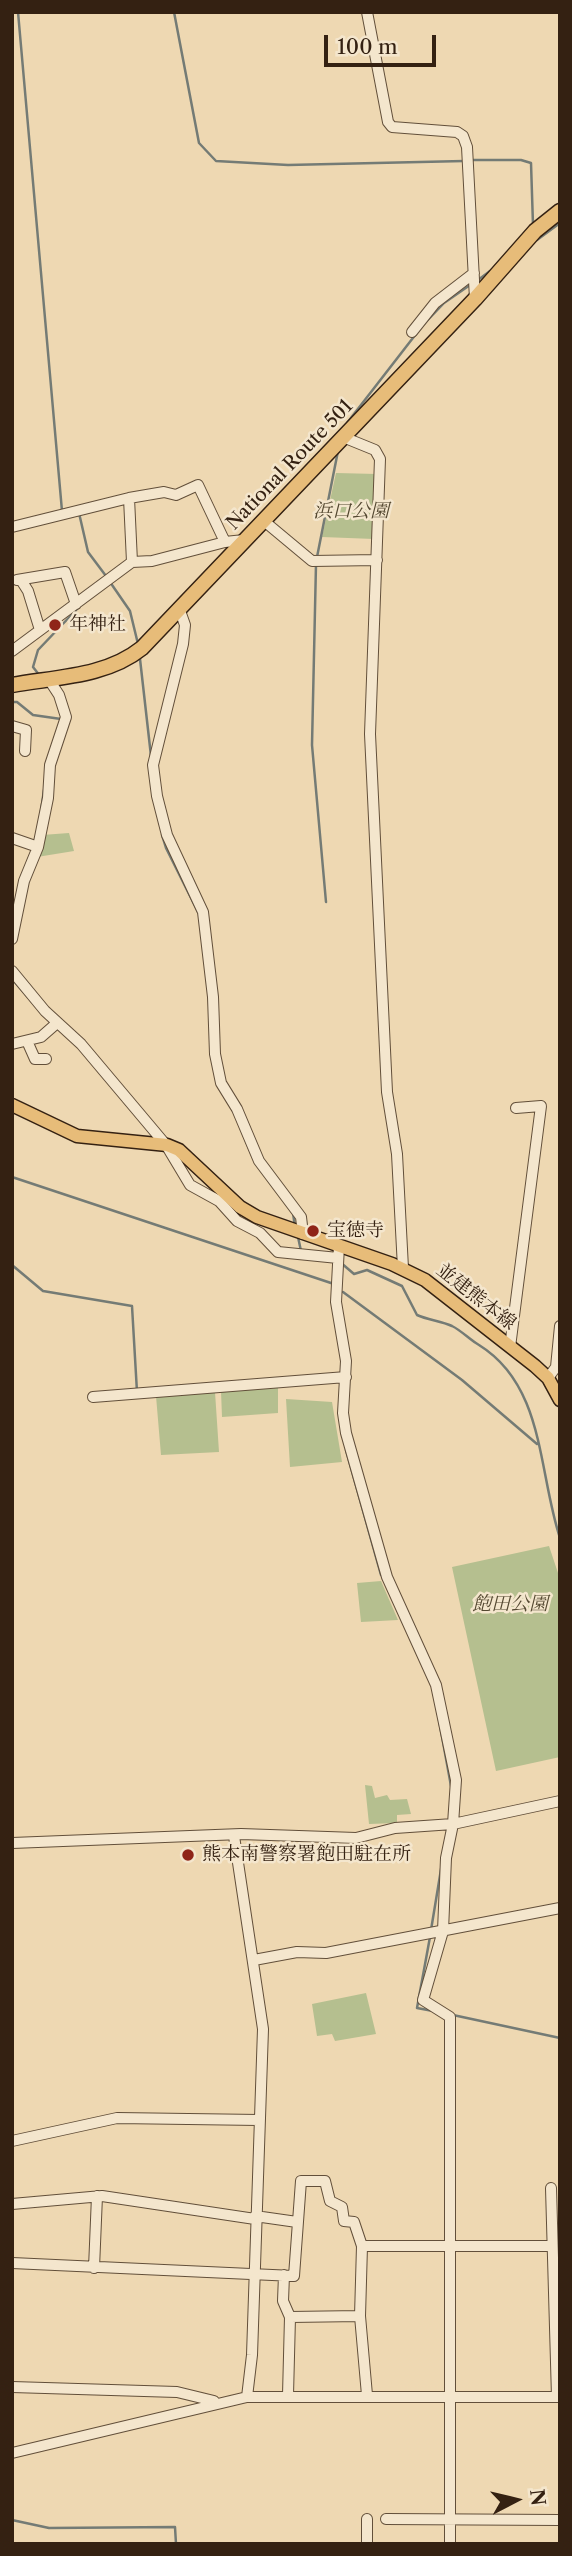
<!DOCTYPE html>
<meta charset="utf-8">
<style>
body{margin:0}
#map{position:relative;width:572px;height:2556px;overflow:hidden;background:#eed8b2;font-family:"Libre Caslon Text",serif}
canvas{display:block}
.frame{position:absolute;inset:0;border:14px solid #342112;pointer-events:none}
.north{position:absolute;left:481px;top:2465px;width:70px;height:70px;-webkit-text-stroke:5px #f4e6cd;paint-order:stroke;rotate:83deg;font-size:19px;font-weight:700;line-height:28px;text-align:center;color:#342112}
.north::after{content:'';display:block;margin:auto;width:24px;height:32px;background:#342112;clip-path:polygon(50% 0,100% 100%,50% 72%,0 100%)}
.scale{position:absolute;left:324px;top:35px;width:112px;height:32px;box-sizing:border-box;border:4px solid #342112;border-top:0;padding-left:9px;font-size:21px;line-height:24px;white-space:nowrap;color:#342112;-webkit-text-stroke:5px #f4e6cd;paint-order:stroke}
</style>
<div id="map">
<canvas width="572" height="2556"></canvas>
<div class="frame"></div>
<div class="north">N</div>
<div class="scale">100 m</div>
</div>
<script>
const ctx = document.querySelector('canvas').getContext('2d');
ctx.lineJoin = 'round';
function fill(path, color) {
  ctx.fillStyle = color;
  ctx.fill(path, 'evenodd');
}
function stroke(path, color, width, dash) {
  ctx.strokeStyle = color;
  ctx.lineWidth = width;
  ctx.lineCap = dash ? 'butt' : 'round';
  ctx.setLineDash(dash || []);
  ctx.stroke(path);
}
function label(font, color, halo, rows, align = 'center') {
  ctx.font = font + ' "Libre Caslon Text","Noto Serif JP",serif';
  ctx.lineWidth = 5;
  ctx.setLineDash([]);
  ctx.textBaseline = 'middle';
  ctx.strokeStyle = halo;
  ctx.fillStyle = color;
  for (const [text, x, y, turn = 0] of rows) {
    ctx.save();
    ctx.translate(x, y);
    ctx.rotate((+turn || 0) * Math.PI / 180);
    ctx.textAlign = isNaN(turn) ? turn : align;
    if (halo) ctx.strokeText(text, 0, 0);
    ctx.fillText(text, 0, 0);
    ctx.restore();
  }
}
fill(new Path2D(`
 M336 473 377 474 374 539 322 537Z
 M69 833 74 851 37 857 42 835Z
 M278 1388V1413L222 1417 221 1391Z
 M215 1392 219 1452 161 1455 156 1396Z
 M286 1399 332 1402 342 1462 290 1467Z
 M549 1546 560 1579V1757L496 1771 452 1567Z
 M381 1581 398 1620 361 1622 357 1583Z
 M365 1785 372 1786 375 1798 387 1795 390 1800 407 1799 411 1814 397 1815V1823L369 1824Z
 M366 1993 376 2034 335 2041 332 2034 317 2036 312 2004Z`), '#b5bf8f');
stroke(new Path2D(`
 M18 12 62 511
 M174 12 199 143 216 161 288 165 464 161
 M471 160H521L531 163 533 225
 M537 240 560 223
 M478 280 490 271
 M422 326 444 303 470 285
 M347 423 416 334
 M79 513 88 552 106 576
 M317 557 338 451
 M316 564 312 745 326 902
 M110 582 130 611 138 644
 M140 659 151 756
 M40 676 33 667 38 650 79 607
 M12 702H17L33 715 61 719
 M41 811 44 790
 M162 835 166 848 198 912
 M12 979 33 1003
 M243 1134 251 1153
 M12 1177 334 1284
 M293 1213 295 1227
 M298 1237 301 1251
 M340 1262 354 1274 367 1270 402 1286 417 1315C428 1320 441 1321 452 1326 462 1331 470 1340 479 1345 545 1386 538 1472 560 1538
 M12 1265 43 1291 132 1306 137 1392
 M343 1292 462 1380 537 1444
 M346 1450 381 1575
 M439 1720 451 1786
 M431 1930 448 1827
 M430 1937 417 2008 433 2011
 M453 2015 560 2038
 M12 2520 49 2528 175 2527 176 2544`), '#747b75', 2.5);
const minor = new Path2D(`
 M367 12 388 122 392 127 457 132 463 136 467 147 475 299
 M412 332 435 303 474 273
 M343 437 375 450 380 459 370 734 387 1092 397 1154 403 1268
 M264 521 312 561 377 560
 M12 527 129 498 164 492 176 495 198 485 225 542 244 540
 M132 562 152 561 225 542
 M17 580 65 572 76 604
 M21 580 28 591 40 630
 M179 608 185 625 183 644 153 765 157 796 167 835 203 912 213 997 215 1054 221 1083 237 1109 259 1161 301 1217 303 1234
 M12 651 132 562 129 498
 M12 726 26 730 25 751
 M12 838 38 847
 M12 939 24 881 38 847 48 798 50 765 66 717 59 695 48 678
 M12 971 45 1011 81 1044 166 1145 190 1185 219 1201 237 1221 260 1233 278 1252 338 1258
 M27 1041 35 1059H46
 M12 1044 41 1037 57 1023
 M339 1246 336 1302 346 1361 343 1413 346 1433 387 1577 436 1685 456 1780 453 1824 446 1858 443 1931 423 2000 450 2017V2544
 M510 1347 541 1106 516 1108
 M548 1378 556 1367 560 1326
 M93 1397 346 1377
 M234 1836 263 2029 252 2355 247 2397
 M12 1843 241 1834 356 1838 395 1828 453 1824 560 1801
 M254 1960 297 1952 326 1953 560 1908
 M12 2141 117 2118 259 2120
 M551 2188 557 2397
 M12 2204 102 2196 255 2219
 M255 2216 297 2222
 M12 2263 294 2276 301 2181H325L330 2201 342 2207 344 2221 354 2222 362 2246H552
 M94 2268 97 2196
 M284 2275 283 2301 290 2317 360 2316 362 2246
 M360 2316 367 2395
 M12 2387 177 2392 214 2401
 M288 2395 290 2317
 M12 2453 247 2397H560
 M367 2519V2544
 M386 2519 560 2520`);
const major = new Path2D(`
 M12 1105 77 1136 167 1145 179 1150 240 1207 257 1217 392 1264 425 1280 535 1366 548 1378 560 1400`);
const highway = new Path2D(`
 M12 685C56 677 106 677 142 648L475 299 535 231 560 211`);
stroke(minor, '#624f3a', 12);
stroke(major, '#342112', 15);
stroke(highway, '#342112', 17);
stroke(minor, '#f4e6cd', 10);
stroke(major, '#e7bc79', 12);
stroke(highway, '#e7bc79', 14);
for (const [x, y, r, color] of [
 [55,625,7,"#8f2418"],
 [313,1231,7,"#8f2418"],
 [188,1855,7,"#8f2418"]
]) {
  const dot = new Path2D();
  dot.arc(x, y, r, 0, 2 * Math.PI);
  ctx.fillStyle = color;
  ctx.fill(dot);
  stroke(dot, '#f4e6cd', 2.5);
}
label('19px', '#342112', '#f4e6cd', [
 ["National Route 501",290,465,-46],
 ["並建熊本線",476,1297,38]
]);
label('italic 19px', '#544831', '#f4e6cd', [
 ["浜口公園",351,512],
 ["飽田公園",510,1605]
]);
label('19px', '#342112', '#f4e6cd', [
 ["年神社",69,625],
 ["宝徳寺",327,1231],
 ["熊本南警察署飽田駐在所",202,1855]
], 'left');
</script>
